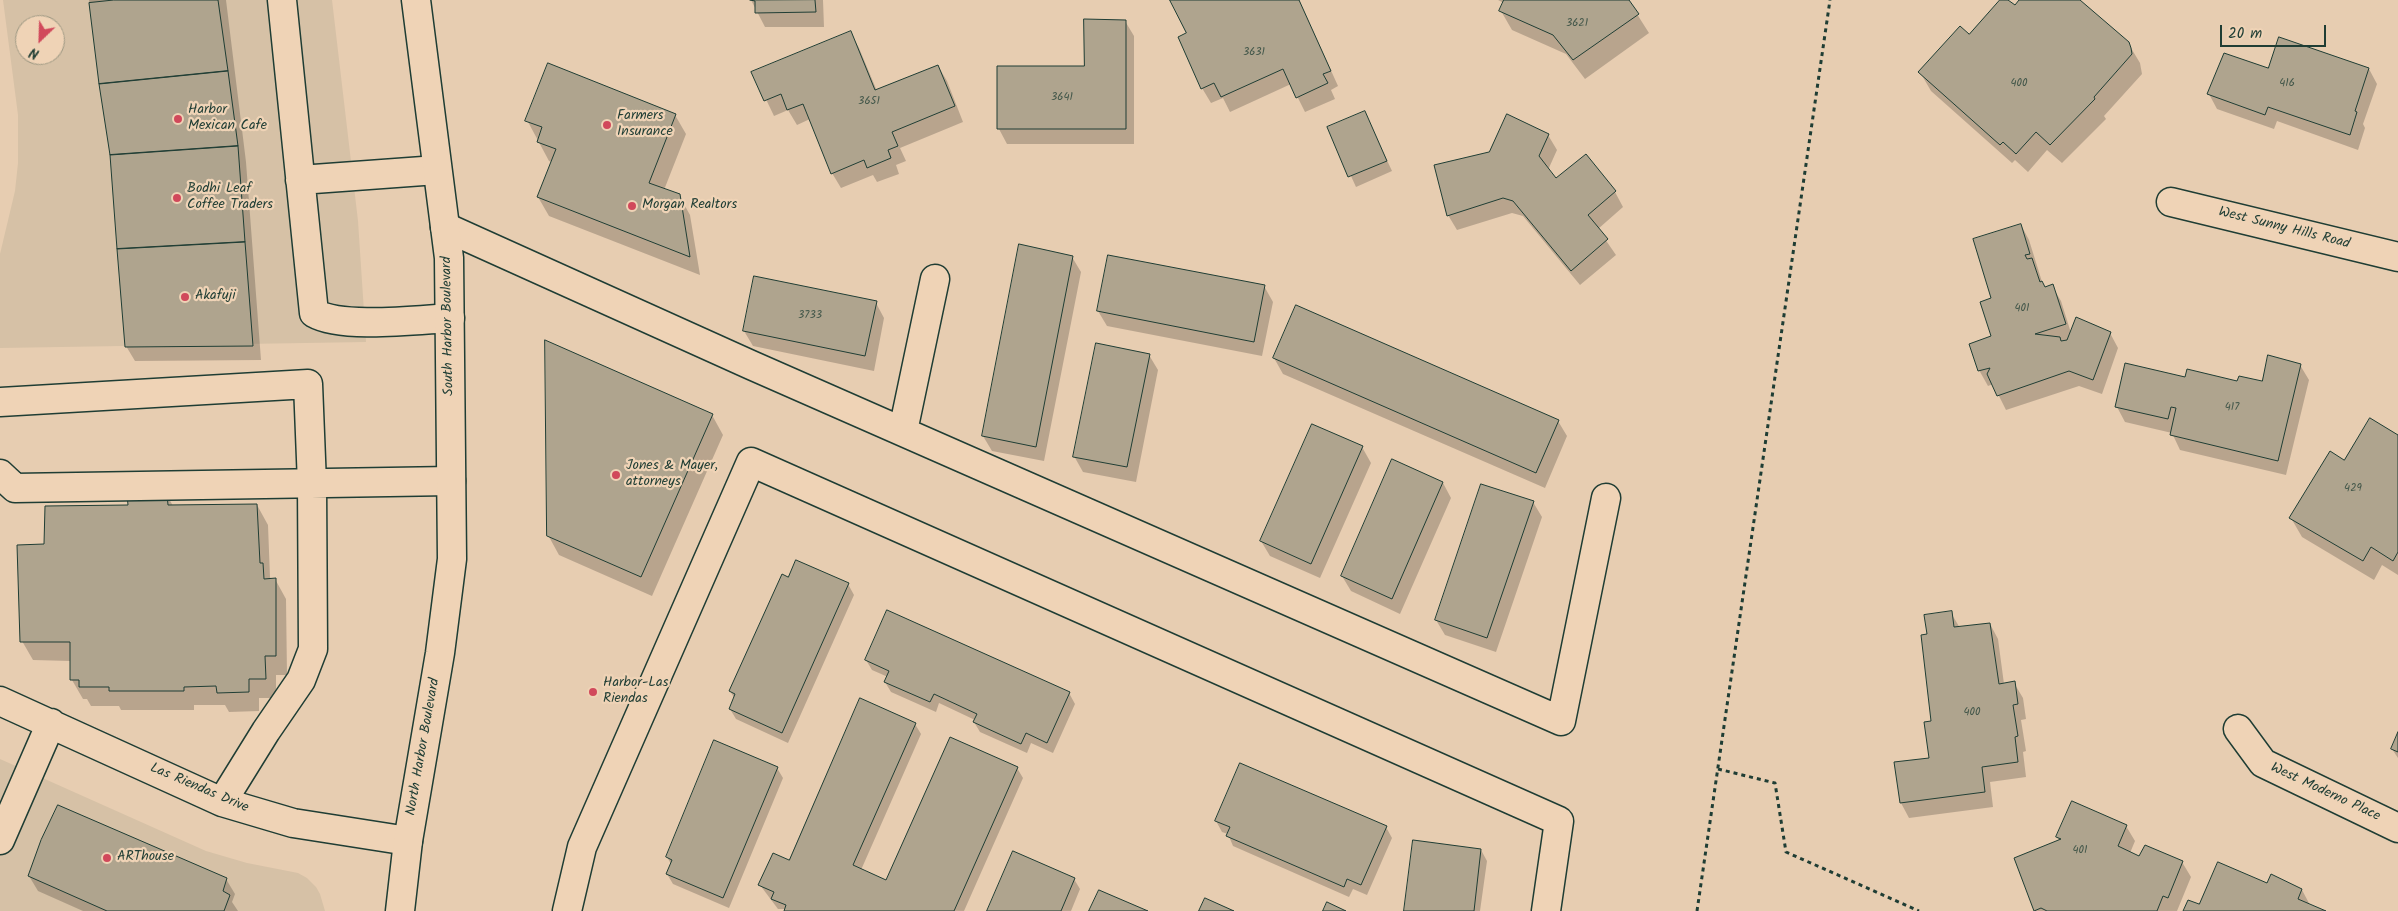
<!DOCTYPE html>
<style>
body{margin:0}
#map{position:relative;width:2398px;height:911px;overflow:hidden;background:#e7cdb1;font-family:Kalam,sans-serif}
canvas{display:block}
.north{position:absolute;left:15px;top:15px;width:50px;height:50px;box-sizing:border-box;background:#efd3b6;border:1px solid #9c9782;border-radius:50%;rotate:204deg;font-size:14px;font-weight:700;line-height:20px;text-align:center;color:#1f3d34}
.north::after{content:'';display:block;margin:auto;width:18px;height:22px;background:#d1495b;clip-path:polygon(50% 0,100% 100%,50% 72%,0 100%)}
.scale{position:absolute;left:2220px;top:25px;width:106px;height:22px;box-sizing:border-box;border:2px solid #1f3d34;border-top:0;padding-left:6px;font-size:15px;line-height:18px;white-space:nowrap;color:#1f3d34;-webkit-text-stroke:4px #efd3b6;paint-order:stroke}
</style>
<div id="map">
<canvas width="2398" height="911"></canvas>
<div class="north">N</div>
<div class="scale">20 m</div>
</div>
<script>
const ctx = document.querySelector('canvas').getContext('2d');
ctx.lineJoin = 'round';
function fill(path, color) {
  ctx.fillStyle = color;
  ctx.fill(path, 'evenodd');
}
function stroke(path, color, width, dash) {
  ctx.strokeStyle = color;
  ctx.lineWidth = width;
  ctx.lineCap = dash ? 'butt' : 'round';
  ctx.setLineDash(dash || []);
  ctx.stroke(path);
}
function label(font, color, halo, rows, align = 'center') {
  ctx.font = font + ' Kalam,sans-serif';
  ctx.lineWidth = 4.5;
  ctx.setLineDash([]);
  ctx.textBaseline = 'middle';
  ctx.strokeStyle = halo;
  ctx.fillStyle = color;
  for (const [text, x, y, turn = 0] of rows) {
    ctx.save();
    ctx.translate(x, y);
    ctx.rotate((+turn || 0) * Math.PI / 180);
    ctx.textAlign = isNaN(turn) ? turn : align;
    if (halo) ctx.strokeText(text, 0, 0);
    ctx.fillText(text, 0, 0);
    ctx.restore();
  }
}
fill(new Path2D(`
 M3 0H332L358 221 366 342 0 348V254L15 191 18 163V115ZM25 25H55V55H25Z
 M0 759 206 851 247 863 298 873 307 878 316 887 320 894 325 911H0Z`), '#d6c1a6');
fill(new Path2D(`
 M89 0H226L246 162 261 360 135 361 126 346 111 155Z
 M751 0H823L824 27H765Z
 M1171 0H1299L1338 86 1331 90 1335 99 1305 112 1291 84 1230 112 1223 98 1211 103 1202 88 1187 34Z
 M1498 0H1628L1649 33 1585 79 1566 54 1512 30 1501 11 1504 3Z
 M2002 0H2006L2015 7 2021 0H2078L2128 43 2140 63 2142 74 2104 116 2106 119 2062 163 2047 150 2028 172 2015 160 2012 163 1931 91 1920 72 1969 36Z
 M1125 21 1134 36V144H1007L999 129 1086 68Z
 M851 33 859 48 877 91 938 66 947 81 963 122 900 148 906 161 896 165 899 174 877 182 873 175 841 188 832 173 810 119 797 125 788 110 774 116 753 72Z
 M2369 69 2377 84 2363 124 2365 128 2358 150 2277 121 2274 129 2217 109 2209 94 2269 70Z
 M1365 113 1392 171 1356 187 1329 128Z
 M675 115 686 134 664 190 679 195 690 215 700 275 549 216 538 197 552 162 549 161 527 120Z
 M1548 135 1557 150 1548 170 1556 180 1615 192 1623 207 1598 229 1616 255 1580 285 1523 216 1512 213 1457 230 1448 215 1490 153Z
 M2021 225 2029 240 2043 285 2045 288 2052 286 2061 301 2071 333H2110L2118 348 2102 394 2079 386 2006 410 1993 384 1988 386 1979 370 1993 337 1992 299Z
 M1072 257 1081 272 1044 461 992 451 983 436Z
 M1264 286 1273 302 1262 356 1107 326 1098 311Z
 M876 303 884 318 874 371 753 346 744 331Z
 M546 341 712 415 723 435 652 596 559 555 548 535Z
 M1149 355 1158 370 1136 482 1083 472 1074 456Z
 M1274 358 1558 421 1567 436 1545 488 1283 374Z
 M2300 365 2309 380 2286 475 2180 450 2172 433 2125 422 2117 407 2186 379 2263 383Z
 M2398 436V575L2382 565 2374 580 2302 537 2291 518 2344 462Z
 M1362 447 1371 463 1320 578 1270 556 1261 541Z
 M1443 483 1451 498 1400 614 1351 591 1342 576Z
 M167 495 173 506 257 505 268 525 270 577 271 580 275 579 286 599 287 675H276V698H259V711L229 712 225 705H194V710H121L119 706H91L87 699H83L72 680 71 661 33 660 22 641 46 545 129 506Z
 M1533 502 1542 517 1496 652 1445 635 1436 620Z
 M797 561 848 584 854 595 788 743 736 719 730 709 735 699 730 691Z
 M1951 613 1960 628 1990 624 1998 639 2004 684 2014 683 2023 698 2026 719 2021 720 2026 751 2023 752 2026 777 1990 782 1993 807 1909 818 1901 803 1895 763 1930 759 1932 722 1929 635Z
 M866 660 1069 693 1075 704 1053 753 1031 743 1027 753 980 732 974 722 975 720 939 703 936 712 891 692 885 682 888 677 872 670Z
 M915 724 921 734 861 870 887 882 1017 768 1023 778 964 911 778 909 760 885 789 862Z
 M2398 735V758L2392 749Z
 M777 768 783 778 729 908 673 884 667 874 671 864 667 857Z
 M1216 821 1386 827 1392 838 1367 895 1353 889 1349 897 1233 846 1228 834 1222 832Z
 M2126 826 2135 841 2130 853 2140 858 2182 862 2191 877 2177 911H2035L2015 859 2059 841 2057 837Z
 M1481 850 1487 861 1480 911H1406Z
 M29 876 226 879 235 894 232 902 238 911H83L38 891Z
 M1074 879 1080 889 1071 911H989Z
 M2268 885 2302 890 2310 905 2323 911H2185Z`), '#0003');
const building = new Path2D(`
 M114 0H218L228 71 99 84 89 3Z
 M815 0 816 12 755 13V1L750 0Z
 M1170 0H1299L1331 71 1323 74 1328 83 1296 98 1283 69 1221 97 1214 83 1201 89 1178 37 1186 33Z
 M1504 0H1629L1639 14 1573 60 1553 35 1499 11Z
 M2000 0H2008L2015 5 2019 0H2080L2129 42 2131 48 2132 54 2094 97 2095 99 2050 145 2036 132 2016 154 2003 142 2000 145 1918 72 1960 26 1969 34Z
 M1084 19 1126 20V129H997V66H1084Z
 M851 31 875 90 938 65 955 106 892 132 898 146 888 150 891 158 867 168 864 160 831 174 803 104 787 110 781 94 764 101 751 72Z
 M2279 37 2369 68 2355 111 2357 112 2350 135 2268 107 2265 115 2207 94 2224 53 2268 68Z
 M548 63 676 114 649 183 680 194 690 257 537 197 556 149 537 142 542 127 525 121Z
 M228 71 238 146 110 155 99 84Z
 M1365 111 1387 161 1348 177 1327 127Z
 M1507 114 1549 134 1539 156 1556 178 1586 154 1616 191 1588 215 1608 239 1571 271 1513 201 1503 198 1447 216 1434 165 1489 152Z
 M238 146 245 242 117 249 110 155Z
 M2021 224 2030 254 2025 255 2027 259 2032 258 2040 282 2042 281 2045 287 2053 284 2066 324 2035 334 2060 337 2061 341 2067 340 2076 317 2111 332 2093 380 2069 371 1997 396 1987 374 1990 368 1978 371 1969 344 1991 336 1980 302 1991 298 1973 239Z
 M245 242 253 346 125 347 117 249Z
 M1019 244 1073 256 1036 447 982 436Z
 M1108 255 1265 285 1254 342 1097 311Z
 M754 276 877 301 865 356 743 331Z
 M1296 305 1559 420 1536 473 1273 358Z
 M545 340 713 414 641 577 547 536Z
 M1096 343 1150 354 1127 467 1073 457Z
 M2268 355 2301 364 2278 461 2170 435 2176 408 2171 407 2168 419 2115 407 2125 363 2185 377 2187 369 2237 381 2239 376 2262 381Z
 M2370 418 2398 435V552L2393 561 2371 547 2363 561 2289 518 2330 451 2344 460Z
 M1312 424 1363 446 1311 564 1260 541Z
 M1392 459 1443 482 1392 599 1341 576Z
 M1481 484 1534 501 1487 638 1435 620Z
 M167 494 168 505 257 504 260 563H263L264 579 276 578V656H265L266 679H249V692L217 693 216 686 184 687V691H109V687H79V680H70V642H20L17 545 44 544 45 506 128 505 127 495Z
 M796 560 849 583 782 733 729 709 735 694 729 691 782 574 788 577Z
 M887 610 1070 692 1047 743 1026 733 1021 744 973 722 977 714 934 694 930 702 884 682 889 671 865 660Z
 M1952 611 1954 627 1990 623 1999 684 2015 681 2018 704 2013 705 2018 736 2015 737 2018 762 1982 767 1985 792 1900 803 1894 762 1929 758 1924 722 1931 721 1921 635 1927 634 1924 615Z
 M860 698 916 723 853 865 886 880 950 737 1018 767 954 911H784L786 905 771 899 774 892 758 885 773 853 789 860Z
 M2398 732V752L2391 749Z
 M714 740 778 767 723 898 666 874 672 860 666 857Z
 M1240 763 1387 826 1361 885 1347 879 1344 887 1226 836 1230 827 1215 821Z
 M2072 801 2127 825 2118 846 2139 856 2145 845 2183 861 2168 898 2163 896 2157 911H2047L2041 908 2034 911 2014 858 2061 839 2056 837Z
 M58 805 227 878 223 891 230 895 224 911H107L28 876 41 840Z
 M1413 840 1481 849 1474 911H1404Z
 M1013 851 1075 878 1061 911H987Z
 M2218 862 2267 883 2271 874 2302 889 2298 899 2326 911H2183L2188 900 2199 904Z
 M1099 890 1148 911H1089Z
 M1205 898 1234 911H1199Z
 M1327 902 1346 911H1323Z`);
fill(building, '#afa48e');
stroke(building, '#1f3d34', 1);
const minor = new Path2D(`
 M282 0 314 313C342 329 415 320 450 318
 M300 180 437 170
 M2171 202 2398 257
 M445 227 751 365 1561 721 1606 498
 M0 402 308 384 312 484 313 649 301 680 266 731 222 802
 M903 431 935 279
 M0 474 15 488 451 481
 M0 701 222 802 293 823 408 841
 M2238 729 2263 763 2398 828
 M0 840 51 723
 M567 911 582 847 751 462 1559 821 1546 911`);
const major = new Path2D(`
 M400 911 408 841 440 653 452 559 449 258 416 0`);
stroke(minor, '#1f3d34', 31);
stroke(major, '#1f3d34', 31);
stroke(new Path2D(`
 M1718 769 1775 783 1786 852 1919 911
 M1697 911 1830 0`), '#1f3d34', 3, [4, 4]);
stroke(minor, '#efd3b6', 28);
stroke(major, '#efd3b6', 28);
for (const [x, y, r, color] of [
 [178,119,5,"#d1495b"],
 [607,125,5,"#d1495b"],
 [177,198,5,"#d1495b"],
 [632,206,5,"#d1495b"],
 [185,297,5,"#d1495b"],
 [616,475,5,"#d1495b"],
 [593,692,5,"#d1495b"],
 [107,858,5,"#d1495b"]
]) {
  const dot = new Path2D();
  dot.arc(x, y, r, 0, 2 * Math.PI);
  ctx.fillStyle = color;
  ctx.fill(dot);
  stroke(dot, '#efd3b6', 2);
}
label('11px', '#43574a', null, [
 ["3621",1577,24],
 ["3631",1254,53],
 ["400",2019,84],
 ["416",2287,84],
 ["3641",1062,98],
 ["3651",869,102],
 ["401",2022,309],
 ["3733",810,316],
 ["417",2232,408],
 ["429",2353,489],
 ["400",1972,713],
 ["401",2080,851]
]);
label('14px', '#1f3d34', '#efd3b6', [
 ["Harbor",188,111],
 ["Mexican Cafe",188,127],
 ["Farmers",617,117],
 ["Insurance",617,133],
 ["Bodhi Leaf",187,190],
 ["Coffee Traders",187,206],
 ["Morgan Realtors",642,206],
 ["Akafuji",195,297],
 ["Jones & Mayer,",626,467],
 ["attorneys",626,483],
 ["Harbor-Las",603,684],
 ["Riendas",603,700],
 ["ARThouse",117,858]
], 'left');
label('14px', '#1f3d34', '#efd3b6', [
 ["West Sunny Hills Road",2284,229,14],
 ["South Harbor Boulevard",449,326,-91],
 ["North Harbor Boulevard",424,747,-80],
 ["Las Riendas Drive",199,789,23],
 ["West Moderno Place",2325,793,25]
]);
</script>
